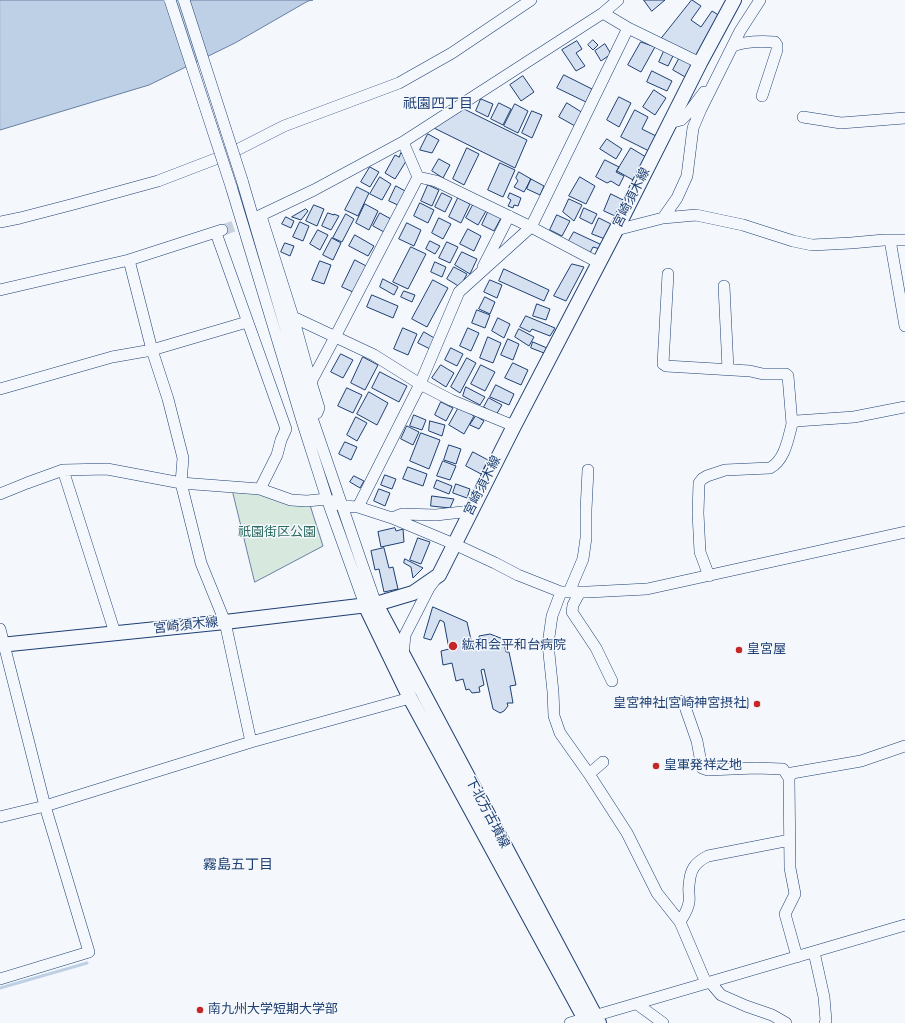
<!DOCTYPE html>
<meta charset="utf-8">
<style>
body{margin:0}
canvas{display:block;background:#f4f7fb}
</style>
<canvas width="905" height="1023"></canvas>
<script>
const ctx = document.querySelector('canvas').getContext('2d');
ctx.lineJoin = 'round';
function fill(path, color) {
  ctx.fillStyle = color;
  ctx.fill(path, 'evenodd');
}
function stroke(path, color, width, dash) {
  ctx.strokeStyle = color;
  ctx.lineWidth = width;
  ctx.lineCap = dash ? 'butt' : 'round';
  ctx.setLineDash(dash || []);
  ctx.stroke(path);
}
function label(font, color, halo, rows, align = 'center') {
  ctx.font = font + ' "Sofia Sans Condensed","Noto Sans JP",sans-serif';
  ctx.lineWidth = 3;
  ctx.setLineDash([]);
  ctx.textBaseline = 'middle';
  ctx.strokeStyle = halo;
  ctx.fillStyle = color;
  for (const [text, x, y, turn = 0] of rows) {
    ctx.save();
    ctx.translate(x, y);
    ctx.rotate((+turn || 0) * Math.PI / 180);
    ctx.textAlign = isNaN(turn) ? turn : align;
    if (halo) ctx.strokeText(text, 0, 0);
    ctx.fillText(text, 0, 0);
    ctx.restore();
  }
}
const green = new Path2D(`
 M233 492 259 493 310 505 323 546 255 582Z`);
fill(green, '#d7e8df');
stroke(green, '#687fa3', 1);
const water = new Path2D(`
 M0 0H313L308 1 235 43 149 85 0 130Z`);
fill(water, '#bed0e5');
stroke(water, '#687fa3', 1);
stroke(new Path2D(`
 M0 988 87 963`), '#bed0e5', 3);
const building = new Path2D(`
 M644 0H665L652 11Z
 M692 0 701 6 691 20 701 27 712 11 720 16 695 59 661 39Z
 M593 40 598 45 593 50 588 45Z
 M577 41 582 49 576 53 585 66 576 71 562 50Z
 M641 42 655 47 641 72 628 65Z
 M605 44 611 54 601 61 595 51Z
 M665 49 674 54 668 66 659 62Z
 M680 57 694 64 687 78 673 70Z
 M652 71 672 81 667 91 647 82Z
 M564 75 592 89 586 102 557 88Z
 M523 76 534 92 521 101 510 85Z
 M654 90 666 98 655 115 643 107Z
 M619 97 631 103 619 127 607 120Z
 M481 99 493 104 488 117 476 111Z
 M499 103 511 109 503 125 491 119Z
 M567 103 583 113 575 126 559 117Z
 M515 104 528 111 518 133 504 126Z
 M464 109 527 140 515 168 434 128Z
 M635 110 648 117 642 129 656 136 649 151 621 137Z
 M532 111 542 115 532 138 522 133Z
 M428 134 439 140 432 153 420 150Z
 M607 139 622 149 616 159 600 149Z
 M467 148 479 154 464 185 453 179Z
 M631 148 646 157 633 180 617 171Z
 M401 153 408 158 395 179 385 173 395 155 399 157Z
 M439 159 450 165 443 178 432 171Z
 M605 160 619 167 616 172 624 176 619 186 611 181 607 183 596 177Z
 M500 163 515 170 503 197 488 190Z
 M370 167 379 172 370 187 361 182Z
 M519 172 531 179 524 192 514 187 518 181 516 178Z
 M380 177 391 184 382 200 370 194Z
 M580 177 595 186 586 204 569 196Z
 M531 179 544 186 540 195 527 189Z
 M428 185 439 190 432 206 421 201Z
 M396 186 407 192 400 206 389 201Z
 M357 187 369 193 358 216 345 210Z
 M442 193 452 198 445 212 435 207Z
 M510 193 521 198 518 206 514 205 513 208 508 206 511 200 508 198Z
 M611 194 623 200 615 216 604 211Z
 M458 198 470 204 461 223 449 217Z
 M569 199 582 205 574 221 563 212Z
 M420 203 434 210 428 223 414 216Z
 M474 203 486 211 478 225 466 218Z
 M365 204 378 211 369 230 356 223Z
 M314 205 324 209 317 226 306 221Z
 M584 208 597 214 592 224 580 218Z
 M306 209 308 211 301 220 292 217Z
 M488 212 501 218 494 231 482 225Z
 M328 213 334 215V214L339 216 331 230 322 226Z
 M380 213 391 219 384 232 373 226Z
 M346 214 354 219 342 242 333 238Z
 M557 215 570 221 562 236 550 230Z
 M286 217 294 221 291 228 282 224Z
 M439 218 451 224 443 239 432 233Z
 M599 218 611 224 605 239 592 234Z
 M300 222 309 226 303 241 293 237Z
 M407 223 421 230 414 246 399 239Z
 M468 229 481 236 474 251 460 244Z
 M318 230 328 235 320 250 310 244Z
 M574 232 602 245 600 249 593 247 589 255 567 244Z
 M355 235 374 246 368 256 349 246Z
 M332 238 341 243 333 260 323 255Z
 M430 241 440 246 435 254 426 249Z
 M447 242 458 247 450 263 439 258Z
 M285 243 294 246 290 256 281 252Z
 M411 247 426 254 408 289 393 282Z
 M462 252 477 259 470 274 455 265Z
 M355 260 368 267 355 293 342 287Z
 M320 261 331 265 324 284 312 280Z
 M435 262 446 267 442 277 431 272Z
 M572 264 584 267 566 301 554 296Z
 M454 267 467 274 460 287 447 279Z
 M504 269 549 290 544 301 499 281Z
 M383 279 398 287 394 295 380 287Z
 M433 280 448 288 427 327 412 319Z
 M490 280 502 285 497 298 484 292Z
 M404 291 415 295 412 302 401 297Z
 M372 295 398 306 393 318 367 307Z
 M485 297 495 302 490 314 479 309Z
 M537 304 550 309 546 320 533 316Z
 M477 310 490 315 485 328 472 323Z
 M526 316 555 328 550 336 532 329 530 332 520 327Z
 M498 318 510 324 504 338 492 331Z
 M403 328 417 334 408 355 394 349Z
 M468 328 479 333 471 351 460 346Z
 M519 329 534 337 529 346 515 337Z
 M424 332 436 339 430 349 418 343Z
 M488 337 501 343 493 363 480 358Z
 M508 339 519 344 513 360 501 355Z
 M533 342 547 348 544 353 531 348Z
 M451 348 463 354 457 366 445 360Z
 M341 354 353 360 343 378 331 372Z
 M363 357 378 365 365 390 351 383Z
 M467 358 476 363 460 393 451 387Z
 M513 363 528 370 521 385 505 378Z
 M441 365 454 373 446 387 432 378Z
 M481 365 495 372 485 391 471 384Z
 M380 372 407 386 399 402 372 388Z
 M496 385 514 394 509 405 490 397Z
 M466 387 485 397 480 405 463 396Z
 M347 388 362 395 353 413 338 406Z
 M369 392 388 403 377 425 357 414Z
 M489 398 502 405 496 415 484 407Z
 M441 402 453 408 446 421 435 415Z
 M459 407 474 416 464 434 449 425Z
 M414 415 426 420 422 430 410 426Z
 M476 416 484 421 479 429 470 425Z
 M356 417 367 423 357 441 347 435Z
 M430 421 445 425 442 436 429 431Z
 M407 426 419 432 413 445 401 439Z
 M421 433 440 440 429 469 410 461Z
 M345 442 357 447 351 460 339 454Z
 M449 445 461 449 456 464 444 460Z
 M473 452 488 460 481 474 466 466Z
 M443 461 456 466 450 480 437 476Z
 M408 467 427 474 423 486 403 479Z
 M385 475 396 479 392 489 381 485Z
 M354 476 364 481 360 488 350 482Z
 M437 480 452 486 449 494 434 488Z
 M456 484 470 489 467 498 453 493Z
 M379 489 390 493 385 506 374 501Z
 M432 496 454 499 450 508 431 506Z
 M395 528 396 531 403 529 404 542 381 547 378 532Z
 M418 538 430 542 421 564 410 560Z
 M384 548 389 568 393 567 398 589 384 592 379 569 375 570 371 551Z
 M405 559 423 568 413 578 411 567 404 563Z
 M433 607 467 622 472 644 479 643V636L490 634 503 639 506 652H509L516 685 510 686 513 703H507L508 706 504 711 500 713 493 709 484 669 481 670 484 685 479 687 480 692 472 693 469 689 466 690 463 679 456 681 452 663 443 665 441 651 449 649 444 622 440 620 431 640 424 638Z`);
fill(building, '#d5e0f0');
stroke(building, '#1d3f73', 1);
stroke(new Path2D(`
 M223 230 251 220`), '#c9d2e0', 11, [11, 5.5]);
const minor = new Path2D(`
 M603 13 628 28 700 63
 M733 46C746 41 761 41 775 42L777 45V50L762 96
 M803 117 841 123 905 118
 M669 123 681 120 689 112 704 92
 M403 142 418 177
 M418 177 436 181 531 227 599 263
 M242 180 311 415 362 564 376 604
 M231 186 303 424 327 499 365 605
 M261 216 293 317 311 382 319 408 317 413 311 415
 M255 218 314 190 403 142 603 13 618 0
 M663 218 677 198 687 176 693 128 701 109 740 31 760 0
 M0 222 20 218 74 204 158 181 231 153 284 126 399 83 452 53 531 0
 M616 230 663 218 696 215 743 225 793 241 812 245 851 243 884 240H905
 M216 233 286 429 281 440 277 455 260 489
 M890 240 905 326
 M129 260 152 350 168 399 183 458 181 483 201 563 225 622 251 742
 M483 267 509 216
 M668 274 663 364 666 366 750 371 763 374H786L788 376 792 424
 M724 286 728 369
 M0 290 129 260 222 230
 M293 317 374 355 420 384 451 400 514 426
 M311 382 335 337 418 177
 M0 389 112 357 152 350 247 322
 M63 470 115 633
 M0 494 27 483 63 470 107 469 181 483 260 489 291 500 307 501 327 499 342 506 358 507 392 518 402 514 436 515 471 511
 M358 507 420 384 459 292 531 227 628 28
 M392 518 454 544 495 563 518 575 561 592H588L647 589 905 532
 M709 576 700 552 698 513 699 483 702 479 707 476 725 470 770 468C785 460 788 439 792 424L796 421 854 417 905 407
 M561 592 552 616 548 644 553 692 554 716 560 733 589 774 627 833 657 893 680 922 706 983
 M569 592 583 559 586 538V510L588 470
 M580 592 573 605 572 612 596 648 612 681
 M0 629 45 806 89 952 0 979
 M403 656 405 635 429 588 435 580
 M683 701 697 741 702 768 708 770 756 768 783 769 789 778 790 868 795 894 785 914 797 957
 M589 774 603 762
 M789 778 792 773 861 761 905 746
 M0 817 45 806 251 742 410 698
 M680 922C684 915 688 910 689 902 690 896 688 891 689 886 690 870 694 863 708 856L790 840
 M814 952 824 997 826 1021 825 1023
 M710 982 721 995 746 1006 772 1015 786 1023
 M637 1004 663 1023
 M570 1023 905 925`);
const major = new Path2D(`
 M376 604 599 1023
 M365 605 410 698 587 1023
 M0 645 225 622 376 604 413 593 439 575 514 426 616 230 700 63 734 0`);
stroke(minor, '#1d3f73', 12);
stroke(major, '#1d3f73', 16);
stroke(minor, '#f4f7fb', 11);
stroke(major, '#f4f7fb', 14);
const minorBridge = new Path2D(`
 M170 0 231 186
 M184 0 242 180`);
stroke(minorBridge, '#1d3f73', 12, []);
stroke(minorBridge, '#f4f7fb', 11);
for (const [x, y, r, color] of [
 [453,646,5,"#c62828"],
 [739,650,4,"#c62828"],
 [757,704,4,"#c62828"],
 [656,766,4,"#c62828"],
 [200,1010,4,"#c62828"]
]) {
  const dot = new Path2D();
  dot.arc(x, y, r, 0, 2 * Math.PI);
  ctx.fillStyle = color;
  ctx.fill(dot);
  stroke(dot, '#f4f7fb', 1.5);
}
label('13px', '#1d3f73', '#f4f7fb', [
 ["宮崎須木線",632,198,-63],
 ["宮崎須木線",483,486,-63],
 ["宮崎須木線",186,626,-6],
 ["下北方古墳線",487,813,62]
]);
label('13px', '#2c6c60', '#f4f7fb', [
 ["祇園街区公園",277,533]
]);
label('13px', '#1d3f73', '#f4f7fb', [
 ["紘和会平和台病院",462,646],
 ["皇宮屋",747,650],
 ["皇宮神社(宮崎神宮摂社)",749,704,"right"],
 ["皇軍発祥之地",664,766],
 ["南九州大学短期大学部",208,1010]
], 'left');
label('14px', '#1d3f73', '#f4f7fb', [
 ["祇園四丁目",438,104],
 ["霧島五丁目",238,865]
]);
</script>
